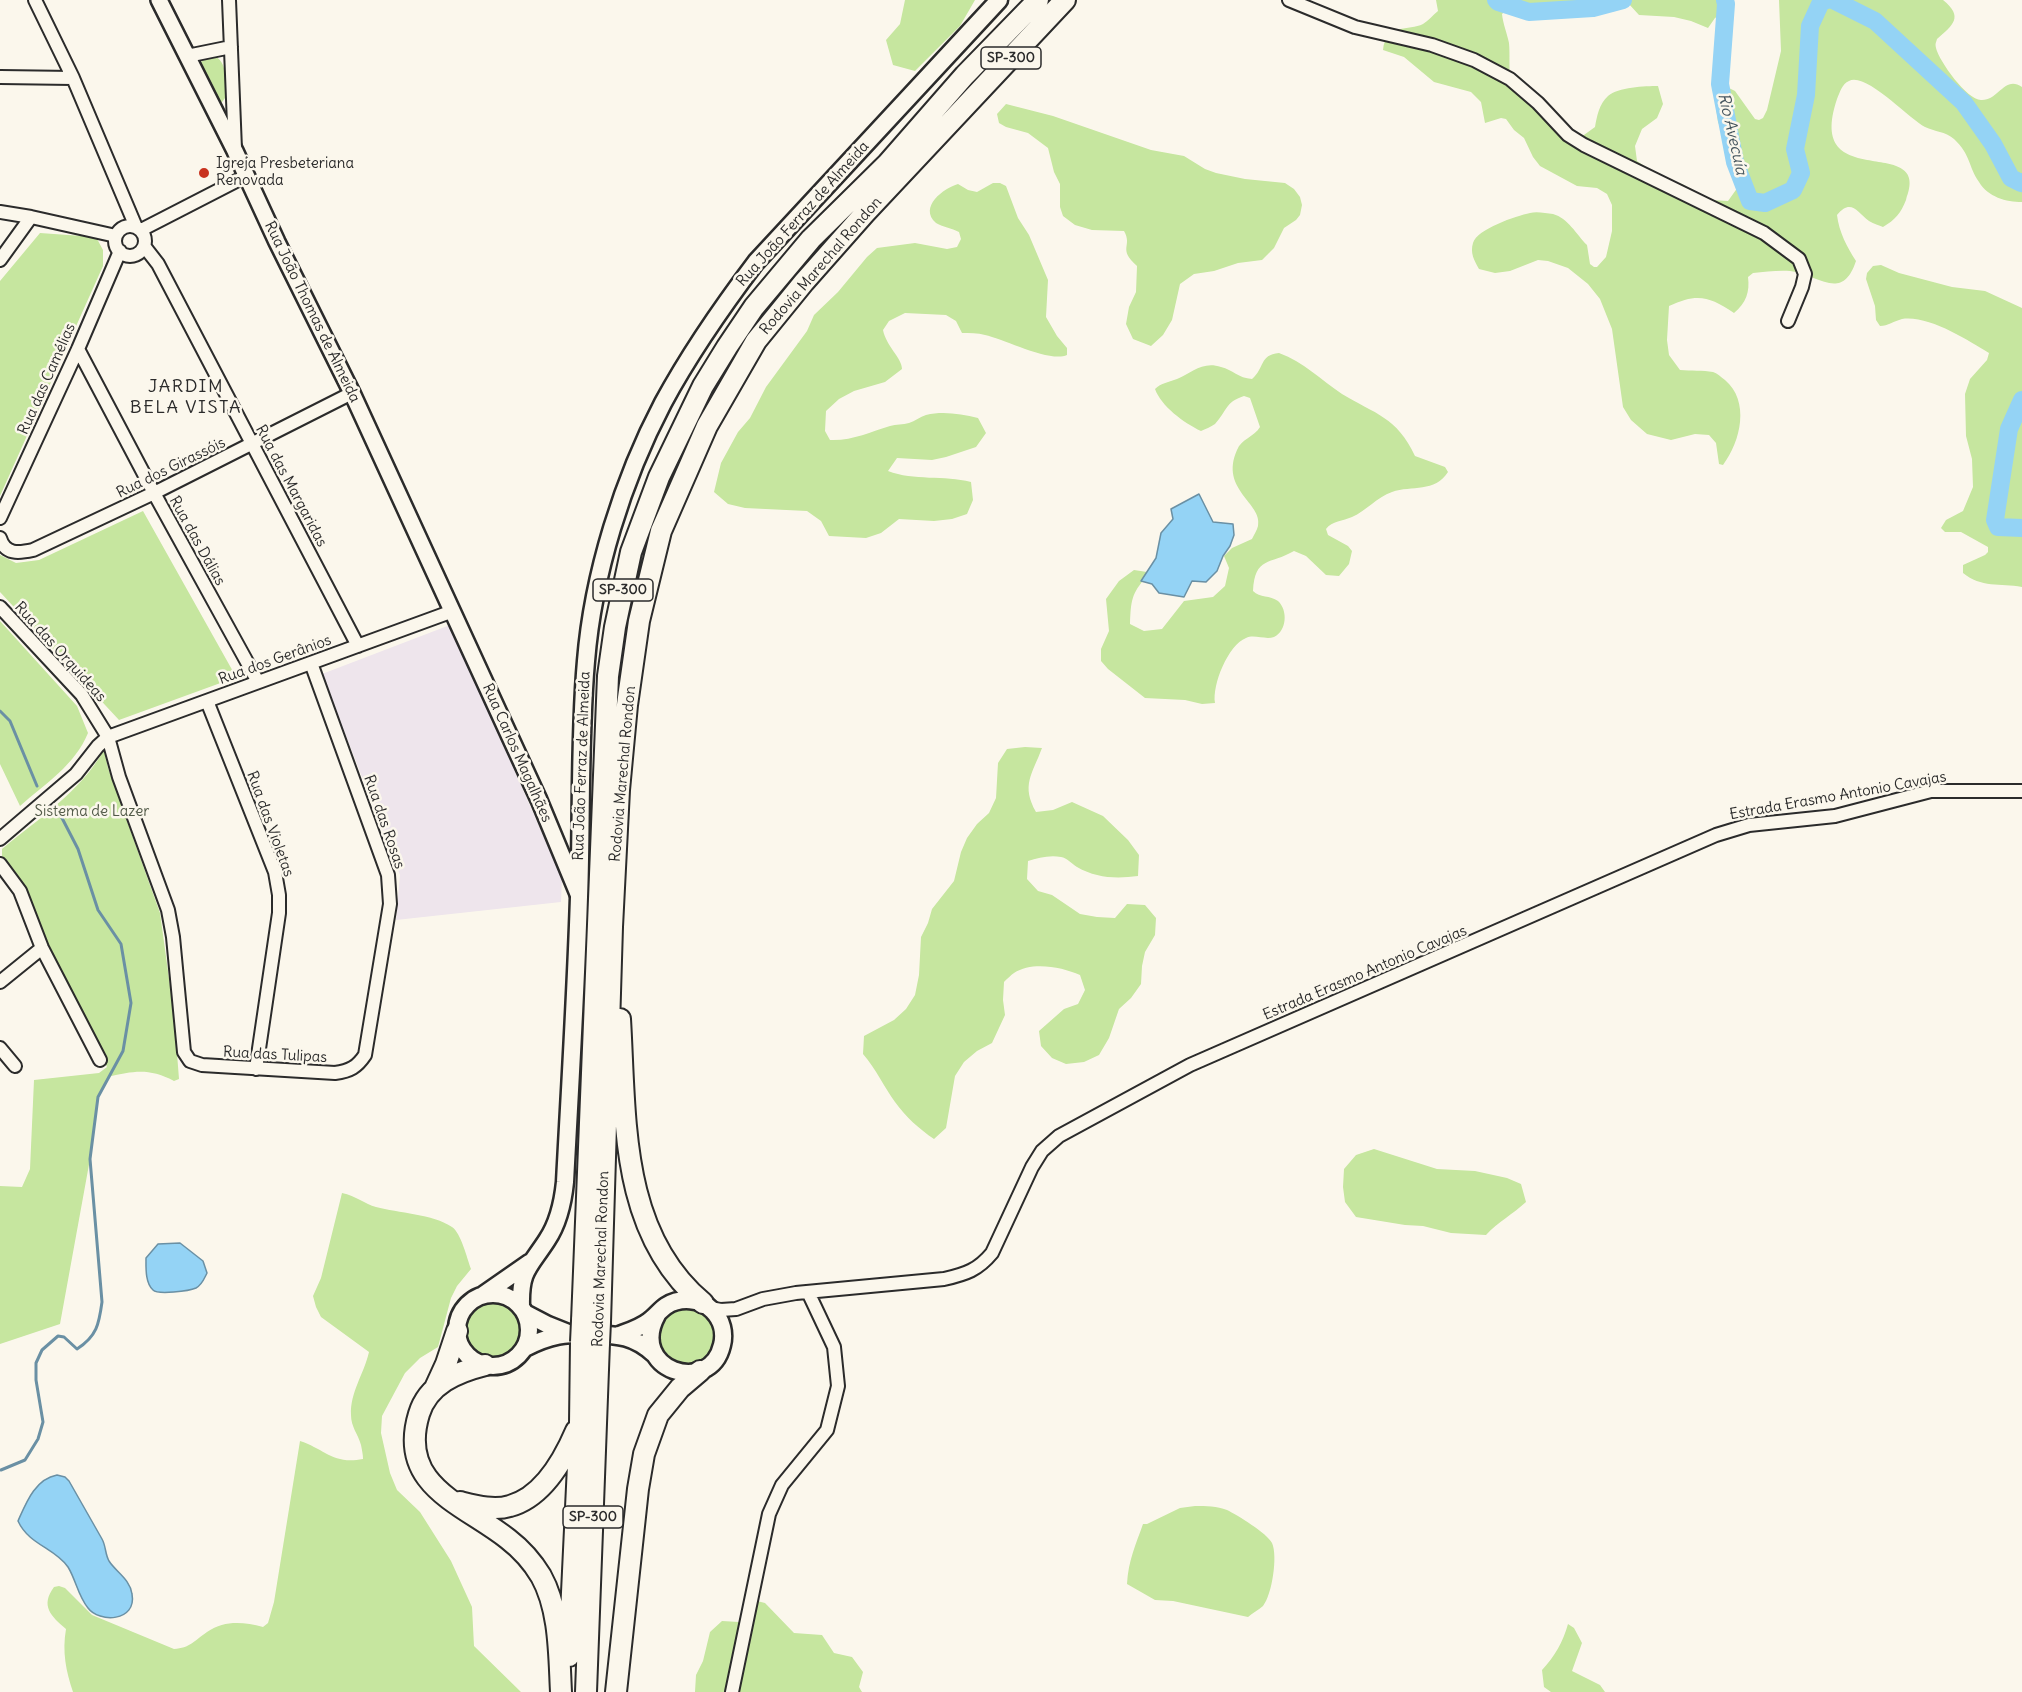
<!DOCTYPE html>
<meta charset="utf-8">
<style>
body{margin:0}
canvas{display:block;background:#fbf7ec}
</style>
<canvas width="2022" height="1692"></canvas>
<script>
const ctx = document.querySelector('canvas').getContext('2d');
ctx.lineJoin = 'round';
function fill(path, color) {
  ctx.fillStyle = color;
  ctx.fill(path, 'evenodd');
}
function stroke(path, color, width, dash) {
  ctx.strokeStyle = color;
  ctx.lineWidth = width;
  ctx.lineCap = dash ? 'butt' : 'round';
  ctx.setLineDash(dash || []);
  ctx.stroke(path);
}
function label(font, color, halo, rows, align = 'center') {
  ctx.font = font + ' Delius,sans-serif';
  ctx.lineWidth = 5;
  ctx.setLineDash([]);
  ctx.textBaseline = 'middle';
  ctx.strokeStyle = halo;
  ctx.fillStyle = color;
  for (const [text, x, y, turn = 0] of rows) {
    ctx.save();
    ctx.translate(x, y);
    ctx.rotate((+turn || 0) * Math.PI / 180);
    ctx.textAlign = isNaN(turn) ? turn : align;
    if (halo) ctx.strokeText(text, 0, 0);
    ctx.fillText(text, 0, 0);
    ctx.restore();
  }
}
fill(new Path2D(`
 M450 625 562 878 561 902 396 920 400 875 322 674Z`), '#eee5ec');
fill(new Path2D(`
 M905 0H975L960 26 915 71 893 65 886 40 900 24Z
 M1436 0H1586L1566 6 1514 3 1502 14C1503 24 1507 33 1509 43 1510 53 1509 67 1510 79L1577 140 1595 127C1597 116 1599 104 1608 96 1618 87 1645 86 1658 86L1663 104 1657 118 1642 129 1635 146 1637 161 1665 180 1682 184 1711 200 1728 201 1738 187 1739 169 1718 122 1716 107 1717 82 1735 91 1755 119 1759 120 1763 118 1767 110 1781 51 1779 0H1943C1964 17 1953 25 1937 39 1936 43 1935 43 1936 48 1939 61 1967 100 1981 100 1999 101 2004 75 2022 87V202C2006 202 1988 197 1979 182 1968 166 1971 155 1954 139 1945 131 1935 132 1925 127 1909 119 1866 72 1849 81 1842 84 1840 92 1837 99 1804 197 1934 131 1906 200 1901 213 1895 220 1883 227 1879 225 1874 224 1869 221 1857 212 1851 198 1837 215 1839 232 1847 247 1856 261 1842 303 1818 274 1790 271 1778 270 1765 272 1753 273L1748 277C1750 292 1746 303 1734 313 1709 296 1697 293 1669 306L1667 340 1669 355 1680 370C1691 371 1703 370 1713 372 1717 373 1721 377 1725 380 1750 401 1741 441 1723 465L1719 464 1716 443 1709 435 1695 434 1671 440 1647 434 1631 420 1623 407 1612 329 1600 299 1588 284 1568 268 1548 261 1538 260 1510 271 1495 273 1479 269C1474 260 1470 253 1473 243 1477 229 1516 216 1530 213 1536 211 1546 213 1553 214 1568 218 1576 234 1587 245L1590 264 1594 267H1597L1606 257 1612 231V205L1607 194 1597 188 1577 186 1540 166 1533 157 1524 138 1514 130 1506 119 1501 118 1485 123 1481 102 1471 92 1434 82 1404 57 1383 50C1386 23 1409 31 1423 24 1428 21 1433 15 1438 11Z
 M1621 0H1732V8L1715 18 1708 28 1691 21 1674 17 1639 15 1628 3Z
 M215 56C229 64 225 84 225 98L222 102 218 103 199 64 206 57Z
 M1006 104 1053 116 1151 150 1184 156 1205 169 1216 173 1245 179 1285 183 1294 189 1300 197 1302 205 1300 215 1296 220 1284 228 1274 248 1262 260 1238 263 1214 271 1194 274 1180 284 1172 320 1163 335 1151 346 1133 339 1126 324 1129 307 1136 292 1137 266C1117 248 1133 247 1124 231L1092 230 1075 225 1063 216 1060 207V184L1054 172 1048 148 1028 133 1006 127 999 123 997 114Z
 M993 183H1000L1006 186 1018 218 1029 235 1048 280 1046 317 1057 336 1067 348V355C1050 363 1004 339 985 335 978 333 969 333 962 333L956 321 946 315 905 313 889 321 883 330C886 346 902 358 902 369L885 382 854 391 839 399 826 411 825 431 830 440C852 441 870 432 890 426 896 424 903 425 909 423 915 421 920 417 926 415 943 411 961 414 978 418L986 433 976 447 946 457 932 460 897 458 888 471C914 481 944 475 971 482L973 500 967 514 952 519 934 521 899 519 881 533 866 538 829 536 821 521 807 511 745 508 728 504 714 492 721 463 738 432 750 418 766 387 807 331 814 315 838 292 867 257 877 248 915 243 947 249 957 247 961 239 959 232C952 228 942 227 936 223 918 207 944 188 958 184L968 190 977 192Z
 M40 233 96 237 103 250V266L0 496V281Z
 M1881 265 1899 273 1952 287 1985 291 2022 308V587C2000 583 1981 588 1963 573V565L1985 555 1988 552V547L1961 532H1945L1941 528 1946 520 1963 511 1973 487 1972 459 1966 436 1965 394 1970 379 1987 360 1989 353C1967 340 1929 315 1902 319 1894 321 1888 326 1880 326L1876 320 1875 306 1866 279 1867 273 1873 266Z
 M1279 353C1304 362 1321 380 1342 394 1375 414 1397 417 1415 456L1445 467 1448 472C1435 493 1412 485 1392 492 1377 497 1366 511 1352 517 1343 521 1332 521 1326 529L1328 535 1348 546 1352 551 1349 564 1339 576 1326 575 1306 556 1294 551C1270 565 1255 556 1253 591 1260 598 1270 595 1278 601 1288 610 1287 631 1274 637 1265 640 1254 634 1246 638 1228 645 1212 685 1215 703L1202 704 1185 700 1145 698 1108 669 1101 661V649L1109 631 1106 599 1119 581 1134 570 1147 572V576C1131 594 1131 601 1130 624L1144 631 1162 629 1184 601 1213 597 1225 586 1229 568 1224 556 1232 548 1252 539C1254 535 1257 530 1258 526 1263 503 1219 490 1237 450 1241 439 1254 437 1260 427L1250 398 1244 396C1225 402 1227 411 1215 424 1211 427 1205 429 1201 431 1184 423 1161 406 1155 389 1161 383 1169 382 1177 379 1192 373 1202 361 1221 367 1233 370 1238 378 1252 379 1265 368 1259 355 1279 353Z
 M143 511 235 675 226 681 119 720 0 592V555L16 563 39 560Z
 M0 621 77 706 88 733C75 765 45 784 20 806L0 764Z
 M1025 747 1042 748C1032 775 1021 785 1036 812L1053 810 1072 802 1103 816 1128 840 1139 855 1138 876C1116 879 1096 878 1077 867 1072 864 1067 858 1061 857 1049 855 1038 858 1028 861L1027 879 1038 891 1052 895 1080 914 1097 917 1115 918 1127 904 1145 905 1156 918 1155 935 1145 952 1142 966 1141 984 1131 998 1119 1009 1109 1038 1099 1055 1084 1062 1066 1064 1052 1058 1041 1046 1039 1031 1064 1009 1078 1004 1085 990 1080 975C1062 967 1032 961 1014 973 1011 975 1007 979 1004 982L1003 1000 1005 1015 992 1043 977 1051 964 1062 955 1076 946 1128 934 1139C919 1129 906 1117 895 1102 884 1087 876 1069 863 1054L864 1036 894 1020 906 1009 915 995 919 975 921 937 928 923 932 909 954 881 961 852 967 838 977 824 989 813 996 798 998 763 1007 749Z
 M104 750 108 768 160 913 174 1015 179 1079 174 1081C149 1068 134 1071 108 1077L98 1097 90 1159 60 1324 0 1344V1186L22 1187 30 1169 34 1080 99 1073 107 1067 52 955 40 922 24 891 2 860V849C37 820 81 791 104 750Z
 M1374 1149 1437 1169 1475 1171 1507 1178 1521 1184 1526 1202C1513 1214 1498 1222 1486 1235L1451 1233 1423 1226 1405 1225 1356 1217 1345 1202 1343 1187 1344 1169 1356 1155Z
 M342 1193C356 1196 365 1204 376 1207 398 1213 433 1214 452 1227 461 1233 467 1258 471 1269L457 1286 451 1298 438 1347 420 1358 405 1373 382 1416 381 1433 390 1473 397 1490 420 1512 451 1561 472 1607 474 1646 521 1692H73C66 1671 62 1652 66 1629 51 1616 40 1606 54 1587L59 1586 65 1588 92 1615 174 1649C190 1648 194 1641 207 1632 225 1620 243 1622 263 1627L268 1623 274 1602 300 1441C325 1449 333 1465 363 1459 363 1455 362 1450 361 1445 358 1434 351 1427 351 1415 350 1392 364 1374 369 1352L321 1317 316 1307 313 1296 321 1278Z
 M464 1330a30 30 0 1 1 60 0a30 30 0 1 1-60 0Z
 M685 1307C714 1313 717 1323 715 1350L694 1367 668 1362 656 1339C662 1319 664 1313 685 1307Z
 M1195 1506C1206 1506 1217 1506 1227 1510 1237 1515 1267 1533 1272 1543 1278 1556 1272 1595 1263 1606 1259 1610 1252 1613 1248 1617L1173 1601 1155 1600 1127 1584C1128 1561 1136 1544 1143 1524H1147L1180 1508Z
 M757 1601 765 1603 794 1633 822 1635 834 1653 852 1657 863 1672 859 1687 862 1692H695L696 1675 703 1661 710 1632 722 1621 739 1622 749 1605Z
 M1568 1624 1574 1628 1582 1643 1572 1671 1600 1685 1605 1692H1551L1544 1687 1542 1670C1555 1656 1563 1642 1568 1624Z`), '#c6e69f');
const water = new Path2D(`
 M1199 494 1213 522 1233 524 1234 535 1230 546 1223 556 1217 571 1206 582 1192 581 1184 597 1159 593 1152 584 1141 581 1156 558 1161 533 1173 519 1171 509Z
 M180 1243 203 1261 207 1273C204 1279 202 1285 196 1288 189 1291 158 1295 153 1290 145 1283 146 1267 146 1258L158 1244Z
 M57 1475 65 1477 69 1481 102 1539C106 1546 105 1554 109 1561 116 1572 130 1579 132 1594 137 1622 99 1623 88 1608 78 1596 76 1580 68 1567 55 1548 29 1545 18 1521 26 1503 35 1479 57 1475Z`);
fill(water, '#94d3f5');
stroke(water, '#6a90a4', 1.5);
stroke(new Path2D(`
 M0 711 10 721 37 786
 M1 1470 25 1460 38 1439 43 1422 36 1380V1363L42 1350 58 1336 64 1337 77 1349C97 1336 99 1324 102 1302L90 1159 98 1097 123 1051 131 1003 121 944 98 910 78 849 62 818 55 810`), '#6a90a4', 3);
stroke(new Path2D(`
 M1496 0 1498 2 1529 12 1593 8 1623 0
 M1725 0 1726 4 1720 84 1735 162 1750 201 1765 203 1793 190 1801 173 1795 149 1806 95 1810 26 1821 2 1827 0
 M1833 0 1875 21 1964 103 1993 144 2011 178 2021 183 2022 182
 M2022 400 2009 429 1995 520 1998 527 2022 528`), '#94d3f5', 18);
const minor = new Path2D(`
 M35 0 73 78 136 227
 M229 0 235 149
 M1289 0 1355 27 1432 45 1474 60 1510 79 1538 103 1568 135 1584 145 1764 233 1799 259 1805 274 1802 287 1788 321
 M187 56 231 47
 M0 77 73 78
 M0 212 31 217 116 236
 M115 241a15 15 0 1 1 30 0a15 15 0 1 1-30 0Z
 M141 230 246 176
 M144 246 158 264 358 646
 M0 260 31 217
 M78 349 154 493 258 682
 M0 518 78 349 120 251
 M0 538C5 555 19 553 33 550L154 493 352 393
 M0 607 82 695 108 737 119 777 168 910 173 937 184 1052 190 1061 202 1065 335 1073C350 1071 357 1067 365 1055L390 904 388 875 311 663
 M207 701 275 872 279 895V913L256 1069
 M0 839 76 774 98 746 108 737 453 611
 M0 864 20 891 42 948 100 1060
 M0 982 42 948
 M0 1048 15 1066
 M710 1308 721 1310 736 1309 763 1299 796 1293 944 1279C966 1274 978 1270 992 1253L1032 1167 1042 1151 1059 1136 1190 1065 1716 835 1749 825 1835 816 1931 791H2022
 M732 1692 769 1514 782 1485 827 1430 838 1386 834 1347 808 1292`);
const tertiary = new Path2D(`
 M159 0 235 151 277 242 352 393 539 800 578 894`);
const secondary = new Path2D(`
 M457 1330a36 36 0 1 1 72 0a36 36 0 1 1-72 0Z
 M483 1295 529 1263
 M521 1306C520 1270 529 1268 547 1240 559 1222 563 1202 565 1182 570 1087 576 992 579 897 582 818 579 740 586 661 593 574 623 479 663 403 690 353 722 307 756 262L999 0
 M525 1313 548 1325 568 1333
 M619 1335C630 1331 640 1328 649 1321 655 1317 660 1310 666 1306 680 1297 701 1298 713 1311 722 1320 725 1333 722 1345 710 1397 627 1370 657 1315
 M525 1348C550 1335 566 1333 593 1334 619 1335 634 1336 654 1354`);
const trunk = new Path2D(`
 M620 1019C626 1118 619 1233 703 1303
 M582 1321 608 676 615 627 631 552 659 477 703 386 727 347 754 307 811 239 888 163 965 75 1038 0
 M600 1322 612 927 619 790 627 705 639 621 661 531 707 426 756 341 804 282 865 213 1065 0
 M485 1365C457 1372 428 1384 419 1414 397 1486 464 1504 508 1539 521 1549 532 1561 541 1576 560 1610 559 1655 561 1692
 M435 1388 446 1364 457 1331
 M460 1502C476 1506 494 1511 510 1506 543 1497 564 1459 576 1431
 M569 1656 580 1423 581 1342
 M586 1692 599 1343
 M616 1692 638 1489 644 1454 658 1415 680 1388 700 1371`);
stroke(minor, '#2b2b2b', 16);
stroke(tertiary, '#2b2b2b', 20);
stroke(secondary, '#2b2b2b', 21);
stroke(trunk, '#2b2b2b', 24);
stroke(minor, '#fbf7ec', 12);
stroke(tertiary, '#fbf7ec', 15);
stroke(secondary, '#fbf7ec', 16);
stroke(trunk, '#fbf7ec', 20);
const trunkBridge = new Path2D(`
 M581 1342 582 1321
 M599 1343 600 1322`);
stroke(trunkBridge, '#2b2b2b', 24, []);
stroke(trunkBridge, '#fbf7ec', 20);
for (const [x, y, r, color] of [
 [204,173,6,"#c8321e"]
]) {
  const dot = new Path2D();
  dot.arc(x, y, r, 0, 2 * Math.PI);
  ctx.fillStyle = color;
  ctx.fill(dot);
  stroke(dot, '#fbf7ec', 2);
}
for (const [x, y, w] of [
 [1011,58,60],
 [623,590,60],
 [593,1517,60]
]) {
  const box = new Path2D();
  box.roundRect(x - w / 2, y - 11, w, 22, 4.5);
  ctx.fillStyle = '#fbf7ec';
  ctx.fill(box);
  stroke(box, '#2b2b2b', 1.5);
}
label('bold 14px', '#2b2b2b', null, [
 ["SP-300",1011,58],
 ["SP-300",623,590],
 ["SP-300",593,1517]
]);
label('15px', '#2b2b2b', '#fbf7ec', [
 ["Igreja Presbeteriana",216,164],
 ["Renovada",216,181]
], 'left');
label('15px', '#2b2b2b', '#fbf7ec', [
 ["Rua João Ferraz de Almeida",803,214,-48],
 ["Rodovia Marechal Rondon",821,266,-49],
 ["Rua João Thomas de Almeida",312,312,64],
 ["Rua das Camélias",47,379,-66],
 ["Rua dos Girassóis",171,468,-26],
 ["Rua das Margaridas",291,486,62],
 ["Rua das Dálias",197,541,61],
 ["Rua das Orquideas",60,652,48],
 ["Rua dos Gerânios",275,660,-20],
 ["Rua Carlos Magalhães",517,753,66],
 ["Rua João Ferraz de Almeida",582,766,-88],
 ["Rodovia Marechal Rondon",623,774,-85],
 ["Estrada Erasmo Antonio Cavajas",1838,796,-10],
 ["Rua das Rosas",384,822,71],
 ["Rua das Violetas",270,824,70],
 ["Estrada Erasmo Antonio Cavajas",1365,973,-23],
 ["Rua das Tulipas",275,1055,3],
 ["Rodovia Marechal Rondon",601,1259,-88]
]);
label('15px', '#525a48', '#fbf7ec', [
 ["Sistema de Lazer",92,812]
]);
label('italic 16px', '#45555e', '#fbf7ec', [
 ["Rio Avecuía",1732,134,77]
]);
ctx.letterSpacing = '1.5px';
label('18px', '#2b2b2b', '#fbf7ec', [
 ["JARDIM",186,387],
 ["BELA VISTA",186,408]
]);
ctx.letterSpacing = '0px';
</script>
